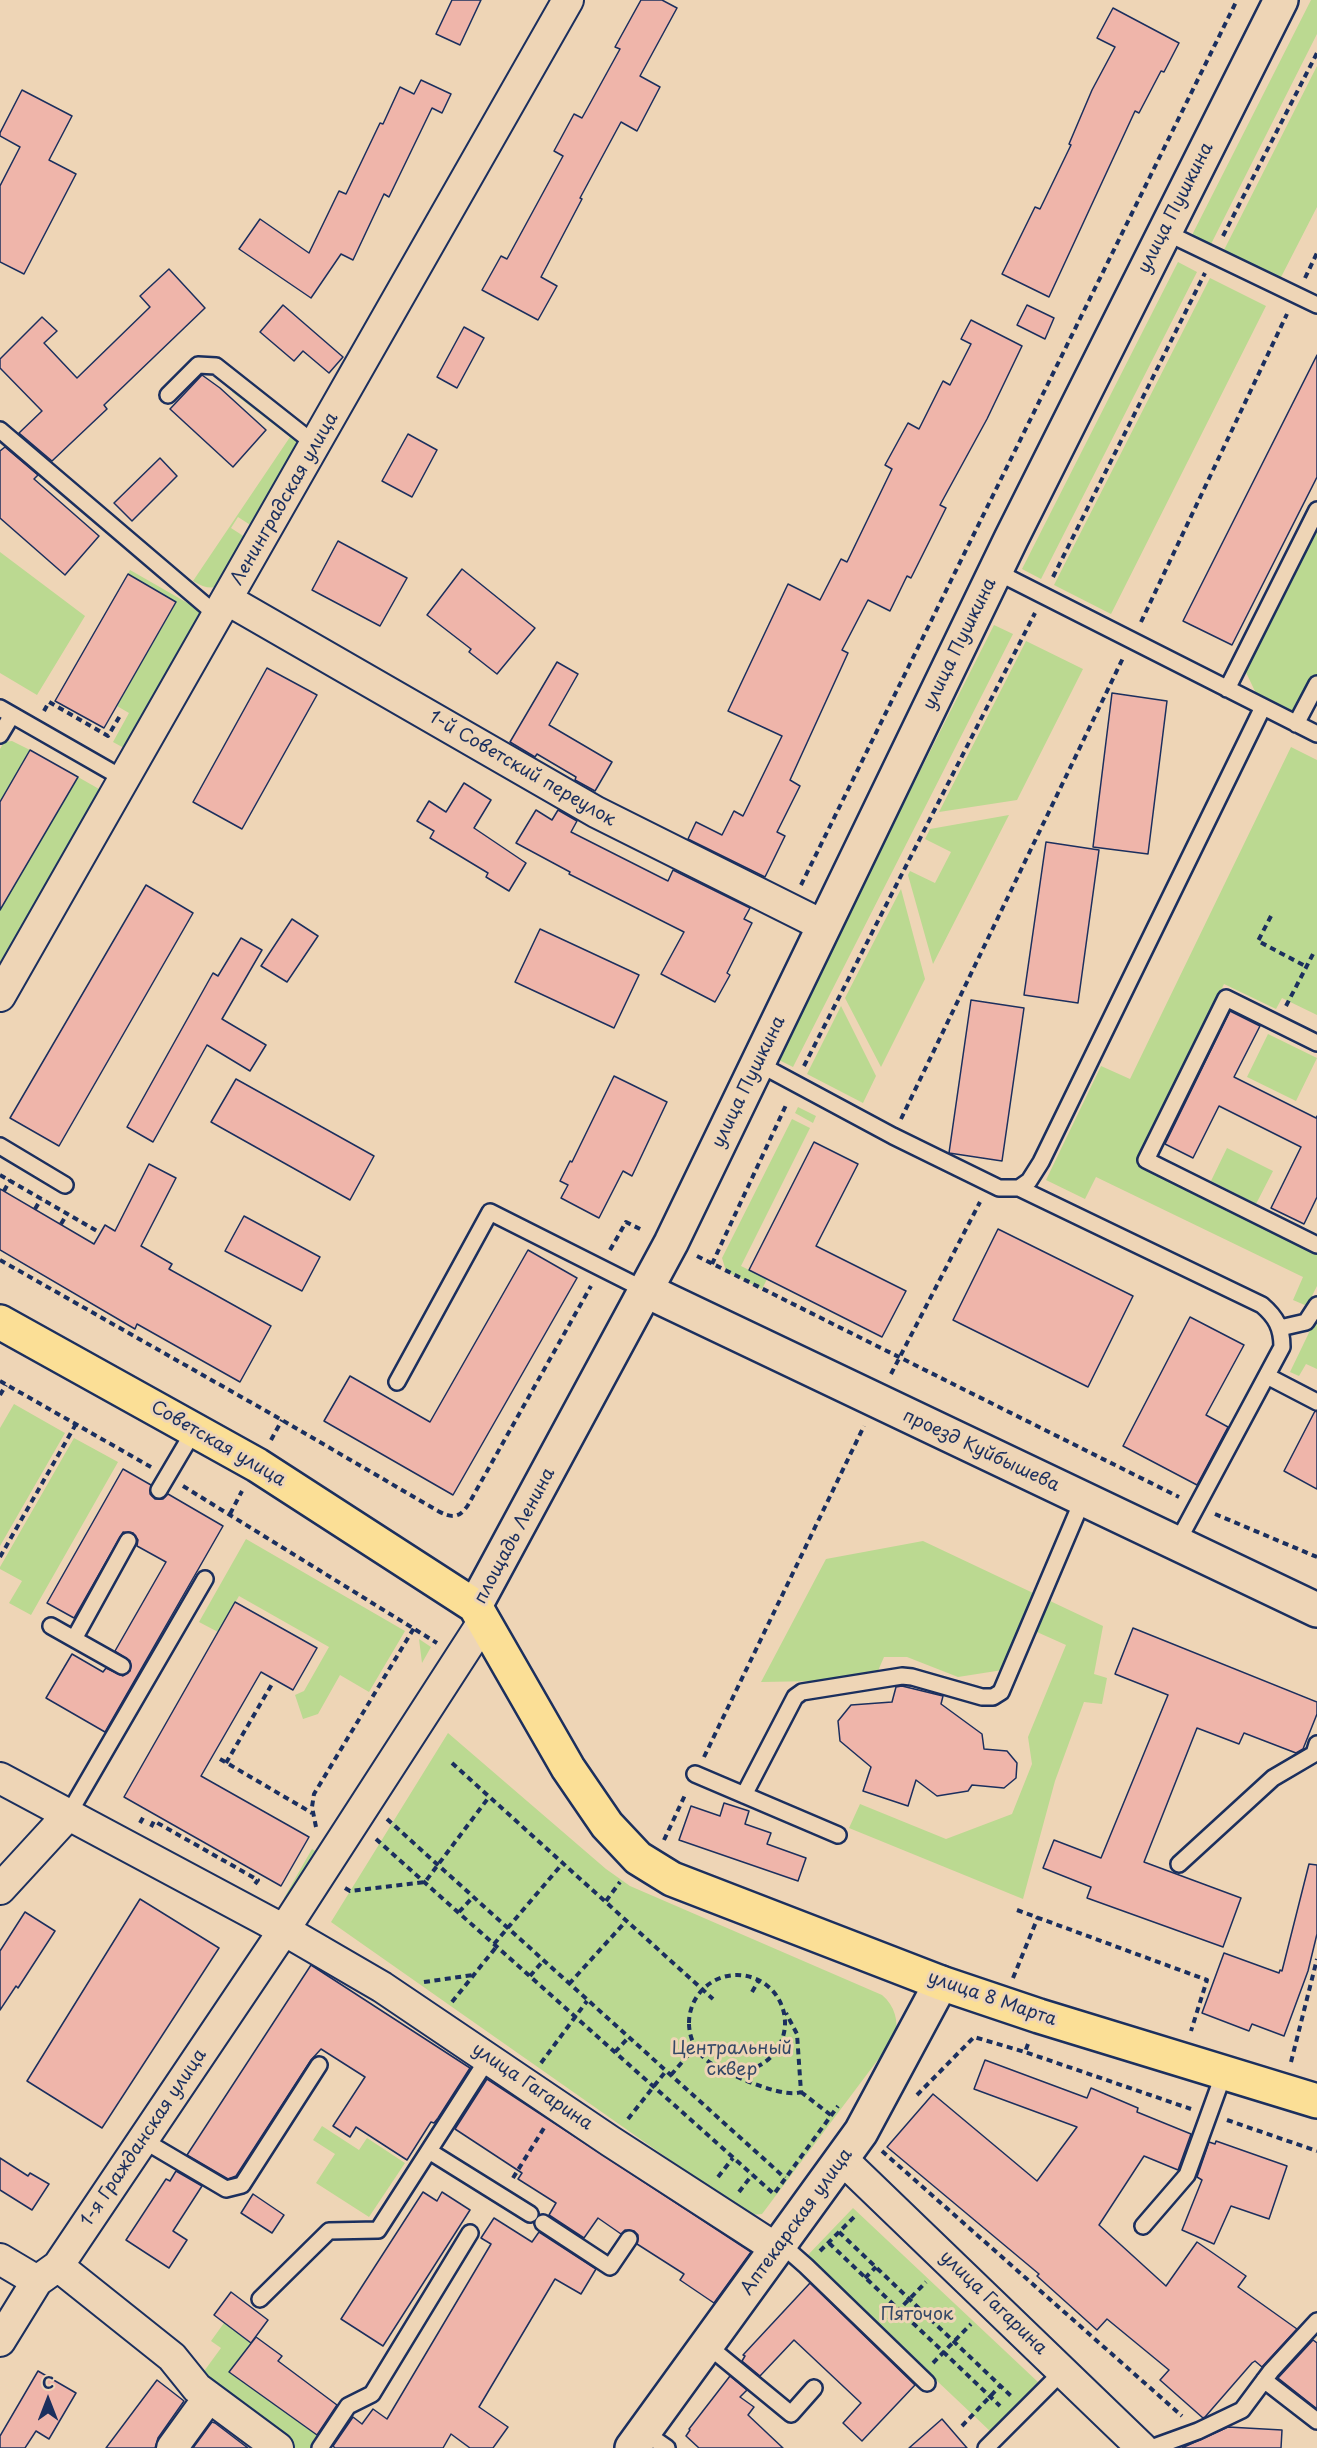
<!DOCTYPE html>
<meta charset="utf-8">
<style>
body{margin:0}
#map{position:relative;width:1317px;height:2448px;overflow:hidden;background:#eed5b6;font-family:"Playpen Sans",sans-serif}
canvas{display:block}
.north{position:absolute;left:18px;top:2370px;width:60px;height:60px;-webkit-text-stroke:4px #eed5b6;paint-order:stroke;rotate:0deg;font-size:16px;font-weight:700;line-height:24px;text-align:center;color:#1b2f5e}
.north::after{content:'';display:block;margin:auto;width:21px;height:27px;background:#1b2f5e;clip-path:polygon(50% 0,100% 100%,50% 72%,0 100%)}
</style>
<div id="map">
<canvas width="1317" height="2448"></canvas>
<div class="north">С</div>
</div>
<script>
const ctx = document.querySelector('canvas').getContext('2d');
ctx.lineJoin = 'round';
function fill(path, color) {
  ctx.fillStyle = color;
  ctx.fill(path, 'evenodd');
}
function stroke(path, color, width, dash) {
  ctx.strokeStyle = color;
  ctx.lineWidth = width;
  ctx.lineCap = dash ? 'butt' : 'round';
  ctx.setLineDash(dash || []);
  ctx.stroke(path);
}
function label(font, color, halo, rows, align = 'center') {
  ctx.font = font + ' "Playpen Sans",sans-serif';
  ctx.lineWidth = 6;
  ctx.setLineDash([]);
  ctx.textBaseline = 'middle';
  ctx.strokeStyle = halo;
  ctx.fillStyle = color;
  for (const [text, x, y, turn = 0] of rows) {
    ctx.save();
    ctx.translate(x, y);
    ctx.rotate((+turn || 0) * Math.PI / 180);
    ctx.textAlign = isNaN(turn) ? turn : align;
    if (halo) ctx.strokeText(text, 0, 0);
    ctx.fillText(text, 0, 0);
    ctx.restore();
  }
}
fill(new Path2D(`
 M1311 0H1317V34L1209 248 1190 239Z
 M1317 66V207L1278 283 1222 254Z
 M1178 262 1197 272 1041 579 1022 569Z
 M1210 278 1266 306 1111 614 1054 585Z
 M235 388 299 435 304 450 232 575C220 590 209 591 193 581L290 437 232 392ZM238 517 255 528 248 539 231 528Z
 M1317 524V693L1301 725 1261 704 1243 666Z
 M0 552 85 616 37 695 0 673Z
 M130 570 198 609 203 614 124 748 113 742 129 713 117 706 176 603 128 574Z
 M994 625 1013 634 793 1067 775 1058Z
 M1026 641 1083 669 1017 800 939 812Z
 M12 741 30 750 0 802V749L4 742Z
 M1291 747 1317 760V1015L1282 998 1276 1009 1224 984 1137 1164 1317 1251V1286L1307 1306 1293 1300 1303 1277 1096 1177 1085 1199 1046 1180 1101 1066 1130 1079Z
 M78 777 106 793 0 978V901Z
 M1009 815 933 964 908 875 910 871 935 883 951 852 925 839 930 829Z
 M901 889 925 979 881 1067 845 998Z
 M841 1006 876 1076 863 1103 807 1074Z
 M1268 1034 1317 1058 1296 1101 1247 1077Z
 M798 1107 816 1116 813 1123 795 1113Z
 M792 1119 810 1128 741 1266 767 1279 762 1289 726 1271 722 1258Z
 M1227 1148 1273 1171 1256 1204 1211 1181Z
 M1317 1316V1369L1306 1364 1299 1376 1290 1372Z
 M14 1404 65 1433 0 1546V1428Z
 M74 1438 118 1462 31 1615 9 1603 22 1581 0 1569V1567Z
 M246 1539 405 1631 369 1692 340 1675 318 1714 303 1719 295 1695 304 1691 329 1647 239 1596 218 1632 199 1622Z
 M923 1541 1103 1626 1094 1674 1107 1678 1102 1704 1084 1702 1055 1781 1023 1899 849 1828 860 1804 946 1839 1012 1814 1032 1764 1028 1737 1066 1645 1028 1628 1009 1669 958 1677 907 1657H884L874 1680 761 1682 826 1559Z
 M419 1639 431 1647 422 1663Z
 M448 1733 606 1869 630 1886 882 1995C895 2006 899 2021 895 2037L762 2214 751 2215 730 2202 331 1922Z
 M312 1849 319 1853 291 1902 284 1898Z
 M322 2126 359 2150 367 2138 405 2163 369 2217 316 2183 335 2154 313 2140Z
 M853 2208 1038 2382 991 2432 806 2257Z
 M224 2323 251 2343 230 2373 319 2436 310 2448H290L202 2374 221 2348 211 2341Z`), '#bbd991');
const building = new Path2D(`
 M452 0H481L460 45 436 34Z
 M641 0H662L677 8 640 76 660 87 637 131 621 122 580 198 582 199 541 277 557 286 538 320 482 290 501 256 507 259 563 156 554 151 574 114 582 118 620 49 615 47Z
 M1113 8 1179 43 1164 72 1161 71 1139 113 1135 111 1049 297 1002 274 1035 207 1040 209 1071 145 1069 144 1092 90 1115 47 1097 38Z
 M421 80 451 94 442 113 432 108 389 197 384 194 353 260 341 254 311 298 239 249 260 219 309 253 339 191 346 194 380 123 383 124 400 87 414 94Z
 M22 90 72 116 49 160 76 174 24 274 0 262V186L20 147 0 136V133Z
 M169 269 205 308 104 405 107 409 52 461 19 433 42 411 0 368V359L42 317 57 331 44 343 77 378 150 307 140 296Z
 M283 305 343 357 329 373 303 351 294 361 260 332Z
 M1027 305 1054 318 1045 339 1017 325Z
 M971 320 1022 346 987 419 940 505 946 508 911 578 907 576 890 611 868 600 842 650 848 653 790 780 800 786 777 832 785 836 765 877 688 839 696 822 722 835 734 811 743 816 782 736 728 711 788 584 820 600 841 559 847 562 892 469 885 465 908 423 919 429 943 381 950 385 971 344 961 339Z
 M464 327 484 338 457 388 437 377Z
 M1317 355V477L1232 645 1183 621Z
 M202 375 220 388 266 430 233 467 170 409Z
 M408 434 437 450 412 497 382 481Z
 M5 447 38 475 34 479 99 536 65 575 0 518V451Z
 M160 458 177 476 132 521 114 503Z
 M338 541 407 578 380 626 312 590Z
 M462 569 535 628 497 674 469 652 471 649 427 615Z
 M128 574 176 602 104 728 55 701Z
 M557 662 578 674 549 725 612 762 595 791 575 780 576 777 537 754 535 757 510 742Z
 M267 668 317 695 242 829 193 802Z
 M1112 693 1167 701 1148 854 1093 847Z
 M30 750 78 777 0 910V802Z
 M464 783 491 800 474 828 526 863 509 891 486 877 488 873 430 838 434 831 417 821 429 801 446 812Z
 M536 810 552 820 558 810 577 821 571 832 668 881 673 870 750 908 744 919 752 923 727 973 730 975 715 1002 661 974 684 932 569 874 570 872 516 843Z
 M1046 842 1099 850 1078 1003 1024 995Z
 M146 885 193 913 59 1146 10 1118Z
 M292 919 318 936 287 982 261 966Z
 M540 929 639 975 614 1028 515 982Z
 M241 938 262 950 222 1019 266 1045 250 1071 207 1045 153 1142 127 1127 213 973 218 976Z
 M971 1000 1024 1008 1002 1161 949 1153Z
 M1230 1011 1260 1026 1234 1077 1316 1118 1317 1116V1197L1304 1224 1271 1208 1301 1147 1219 1106 1193 1158 1165 1144Z
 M614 1076 667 1102 632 1176 623 1171 599 1218 561 1198 568 1185 560 1181 570 1161 572 1162Z
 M236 1079 374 1156 350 1200 211 1122Z
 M814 1142 858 1164 816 1246 906 1291 882 1337 749 1270Z
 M149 1164 176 1178 141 1246 172 1264 169 1269 271 1326 240 1382 137 1324 135 1329 0 1250V1189L94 1244 105 1225 115 1231Z
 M244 1216 320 1257 302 1291 225 1251Z
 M998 1229 1133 1296 1088 1387 953 1320Z
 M528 1250 577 1278 453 1495 324 1421 350 1376 430 1422Z
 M1190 1317 1244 1345 1206 1415 1228 1427 1197 1485 1123 1446Z
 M1315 1411 1317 1412V1489L1284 1471Z
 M123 1469 151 1485 150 1494 155 1499H163L168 1494 223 1526 105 1732 46 1698 72 1654 103 1672 106 1668 123 1676 130 1671V1661L115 1651 166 1562 137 1546 138 1540 133 1533 123 1532 74 1618 47 1603Z
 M235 1602 317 1648 293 1690 261 1672 201 1776 309 1837 281 1886 124 1797Z
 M1133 1628 1317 1702V1714L1303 1749 1296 1753 1244 1733 1239 1744 1197 1728 1144 1862 1241 1898 1223 1947 1087 1898 1091 1887 1043 1868 1054 1840 1101 1858 1168 1695 1115 1674Z
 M902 1686 943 1696 941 1704 982 1734 984 1749 1007 1751 1017 1763 1016 1778 1004 1788 972 1785 968 1791 937 1796 916 1780 908 1806 863 1791 871 1767 840 1741 838 1721 851 1705 892 1702 896 1687Z
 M724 1803 749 1811 745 1824 771 1833 767 1844 806 1858 798 1881 679 1840 691 1806 720 1816Z
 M1309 1864 1317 1865V1934L1308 1971 1284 2036 1252 2024 1249 2031 1202 2013 1224 1953 1279 1973 1280 1970 1282 1971Z
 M140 1899 219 1948 102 2128 27 2081Z
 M25 1912 55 1931 18 1988 16 1986 0 2010V1951Z
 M311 1965 470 2068 438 2118 434 2123 431 2122 407 2160 356 2127 350 2137 333 2126 365 2077 321 2049 311 2060 236 2176 228 2179 187 2155Z
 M985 2060 1087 2098 1091 2088 1138 2108 1137 2112 1191 2134 1178 2170 1144 2156 1099 2225 1166 2286 1197 2242 1246 2276 1238 2287 1297 2329 1262 2367 1255 2361 1252 2363 1205 2417 1203 2418 1160 2380 1169 2370 1107 2319 1097 2330 1037 2276 1039 2274 887 2147 933 2094 1037 2181 1077 2127 974 2089Z
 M487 2079 751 2252 714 2303 680 2280 684 2274 637 2244 638 2235 634 2231 625 2230 621 2234 598 2218 584 2238 549 2215 556 2203 518 2179 522 2173 455 2129Z
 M1216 2141 1287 2166 1269 2219 1231 2206 1214 2244 1182 2230 1202 2180 1197 2177 1209 2142 1215 2144Z
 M0 2158 28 2176 30 2173 49 2184 32 2210 0 2190Z
 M176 2171 202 2186 173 2231 187 2240 169 2268 126 2240 166 2179 170 2181Z
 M423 2192 437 2201 442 2192 470 2210 383 2346 341 2319Z
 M253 2194 284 2215 272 2233 241 2213Z
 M494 2218 532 2242 539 2232 596 2269 581 2294 555 2279 479 2407 508 2427 493 2448H470L451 2434 443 2448H335L333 2446 353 2417 362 2424 373 2409 387 2419 491 2244 481 2238Z
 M810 2283 915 2385 862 2441 843 2423 861 2403 794 2340 760 2376 742 2361 745 2356 743 2355Z
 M231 2292 268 2320 251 2343 214 2315Z
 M256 2337 282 2356 278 2361 337 2405 317 2435 229 2372Z
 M1313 2340 1317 2343V2409L1278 2378Z
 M38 2371 76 2393 49 2439 36 2431 25 2448H0V2436Z
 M730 2376 747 2390 740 2397 754 2407 748 2415 783 2448H699L686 2436 690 2430 689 2429Z
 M157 2380 184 2401 158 2438 155 2448H106Z
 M942 2419 967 2448H909Z
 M212 2422 215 2423 248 2448H193Z
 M1228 2427 1282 2430 1281 2448H1182Z`);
fill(building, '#efb5aa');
stroke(building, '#1b2f5e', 1.5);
const service = new Path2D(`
 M1165 232 1317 305
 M168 395 198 365 216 366 316 445
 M0 430 218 616
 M995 571 1317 734
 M1227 689 1317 510
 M0 708 124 779
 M1296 724 1317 684
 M0 735 12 715
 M1317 1043 1226 998 1146 1160 1317 1245
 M759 1064 893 1136 999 1188H1019L1029 1181 1041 1162 1263 707
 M0 1146 65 1185
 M1019 1188 1262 1305C1276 1317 1282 1328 1282 1347L1177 1543
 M1280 1328 1306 1322 1317 1305
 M1267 1376 1317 1402
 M397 1382 490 1212 645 1290
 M159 1490 195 1429
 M51 1626 74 1639 128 1541
 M74 1639 122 1666
 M695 1774 838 1835
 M744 1795 795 1697 802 1692 902 1676 912 1677 982 1697H993L1001 1692 1083 1499
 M68 1815 205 1579
 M1179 1864 1273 1778 1314 1754 1317 1744
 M143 2140 226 2189 242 2185 319 2065
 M429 2151 530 2214
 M543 2223 610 2267 629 2239
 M1143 2226 1187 2175 1224 2073
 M781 2244 806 2266 927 2383
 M260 2299 329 2231 378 2230 489 2057
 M707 2345 791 2414 814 2388
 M1264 2380 1317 2421
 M644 2432 667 2448
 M320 2448 348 2406 372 2394 470 2233
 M986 2448 1063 2371
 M1151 2448 1198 2431 1242 2410 1271 2371 1317 2321`);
const minor = new Path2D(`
 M228 600 596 812 824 926
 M0 996 568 0
 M0 1778 284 1930 382 1987 610 2141 777 2249
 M0 1889 68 1815
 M842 2159 1142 2448
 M0 2259 37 2281
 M58 2266 172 2357 197 2388 278 2448
 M0 2341 37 2281 58 2266 284 1930 483 1622
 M172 2448 209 2397`);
const tertiary = new Path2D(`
 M645 1290 1317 1610
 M632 2448 861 2132 941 1983`);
const secondary = new Path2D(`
 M475 1606 671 1243 1011 539 1281 0`);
const primary = new Path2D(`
 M0 1322 257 1465 475 1606 568 1768 607 1825 638 1858 672 1879 941 1983 1039 2016 1317 2101`);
stroke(service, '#1b2f5e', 20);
stroke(minor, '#1b2f5e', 34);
stroke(tertiary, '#1b2f5e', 38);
stroke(secondary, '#1b2f5e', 38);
stroke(primary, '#1b2f5e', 38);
stroke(new Path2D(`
 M1223 236 1317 53
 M1305 278 1317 253
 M1053 577 1205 273
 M1141 622 1287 314
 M44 711 49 702 108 736 121 714
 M801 885 1237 0
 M1271 916 1258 941 1307 967
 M1286 1006 1313 954
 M804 1066 1035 613
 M901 1119 1123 658
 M0 1175 97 1231
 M4 1191 10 1180
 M35 1209 41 1199
 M61 1224 67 1214
 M610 1250 626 1222 644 1231
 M697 1256 1179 1497
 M0 1260 282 1420 438 1511C451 1518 459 1519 468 1505L591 1286
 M712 1264 787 1103
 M891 1374 980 1202
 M0 1381 151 1467
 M0 1395 6 1385
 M271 1440 282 1420
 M183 1486 437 1643
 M230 1514 242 1491
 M1215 1514 1317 1557
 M0 1557 76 1424
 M704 1757 864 1426
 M220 1759 312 1813
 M226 1763 272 1684
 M452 1763 713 1999
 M387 1819 785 2178
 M140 1823 144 1816
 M151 1827 154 1821 258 1880 255 1884
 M316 1827 312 1807 314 1794 414 1628
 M376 1839 774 2194 838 2106
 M664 1840 686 1793
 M345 1888 350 1891 425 1882 489 1797
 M606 1901 620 1882
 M1017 1910 1207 1980 1191 2031
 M459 1912 472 1898
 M494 1944 563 1863
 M689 2023a48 48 0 1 1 96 0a48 48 0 1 1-96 0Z
 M530 1976 543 1961
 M1013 1978 1038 1917
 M424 1982 473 1975
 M569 1984 627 1920
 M752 1992 759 1980
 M452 2002 497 1946
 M1028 2044 1025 2052 1191 2109
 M615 2052 628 2038
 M1291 2062 1317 1959
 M541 2063 587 2001
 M727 2072C743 2080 785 2098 801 2092L797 2034 786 2013
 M671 2075 695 2047
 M801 2092 832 2116
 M917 2095 974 2037 1025 2052
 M628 2119 666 2071
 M1227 2120 1317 2151
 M882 2151 1182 2416
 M718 2177 733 2158
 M513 2178 544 2128
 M739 2192 752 2175
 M839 2232 1011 2396
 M829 2243 1000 2406
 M820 2251 857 2214
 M865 2278 876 2267
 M889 2320 926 2282
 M933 2363 971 2324
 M962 2426 1001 2385`), '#1b2f5e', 4, [6, 4.5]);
stroke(service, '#eed5b6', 15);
stroke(minor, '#eed5b6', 30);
stroke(tertiary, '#eed5b6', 33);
stroke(secondary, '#eed5b6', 33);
stroke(primary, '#fbdf96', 33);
label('18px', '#1b2f5e', '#eed5b6', [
 ["улица Пушкина",1176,208,-63],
 ["Ленинградская улица",285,499,-60],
 ["улица Пушкина",960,644,-64],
 ["1-й Советский переулок",522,769,30],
 ["улица Пушкина",749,1082,-64],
 ["Советская улица",218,1444,30],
 ["проезд Куйбышева",981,1451,25],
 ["площадь Ленина",515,1536,-62],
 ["улица 8 Марта",992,1999,19],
 ["улица Гагарина",532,2087,34],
 ["1-я Гражданская улица",144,2138,-56],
 ["Аптекарская улица",797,2222,-54],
 ["улица Гагарина",993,2303,44]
]);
label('18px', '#334866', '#eed5b6', [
 ["Центральный",732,2049],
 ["сквер",732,2070],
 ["Пяточок",917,2315]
]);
</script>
